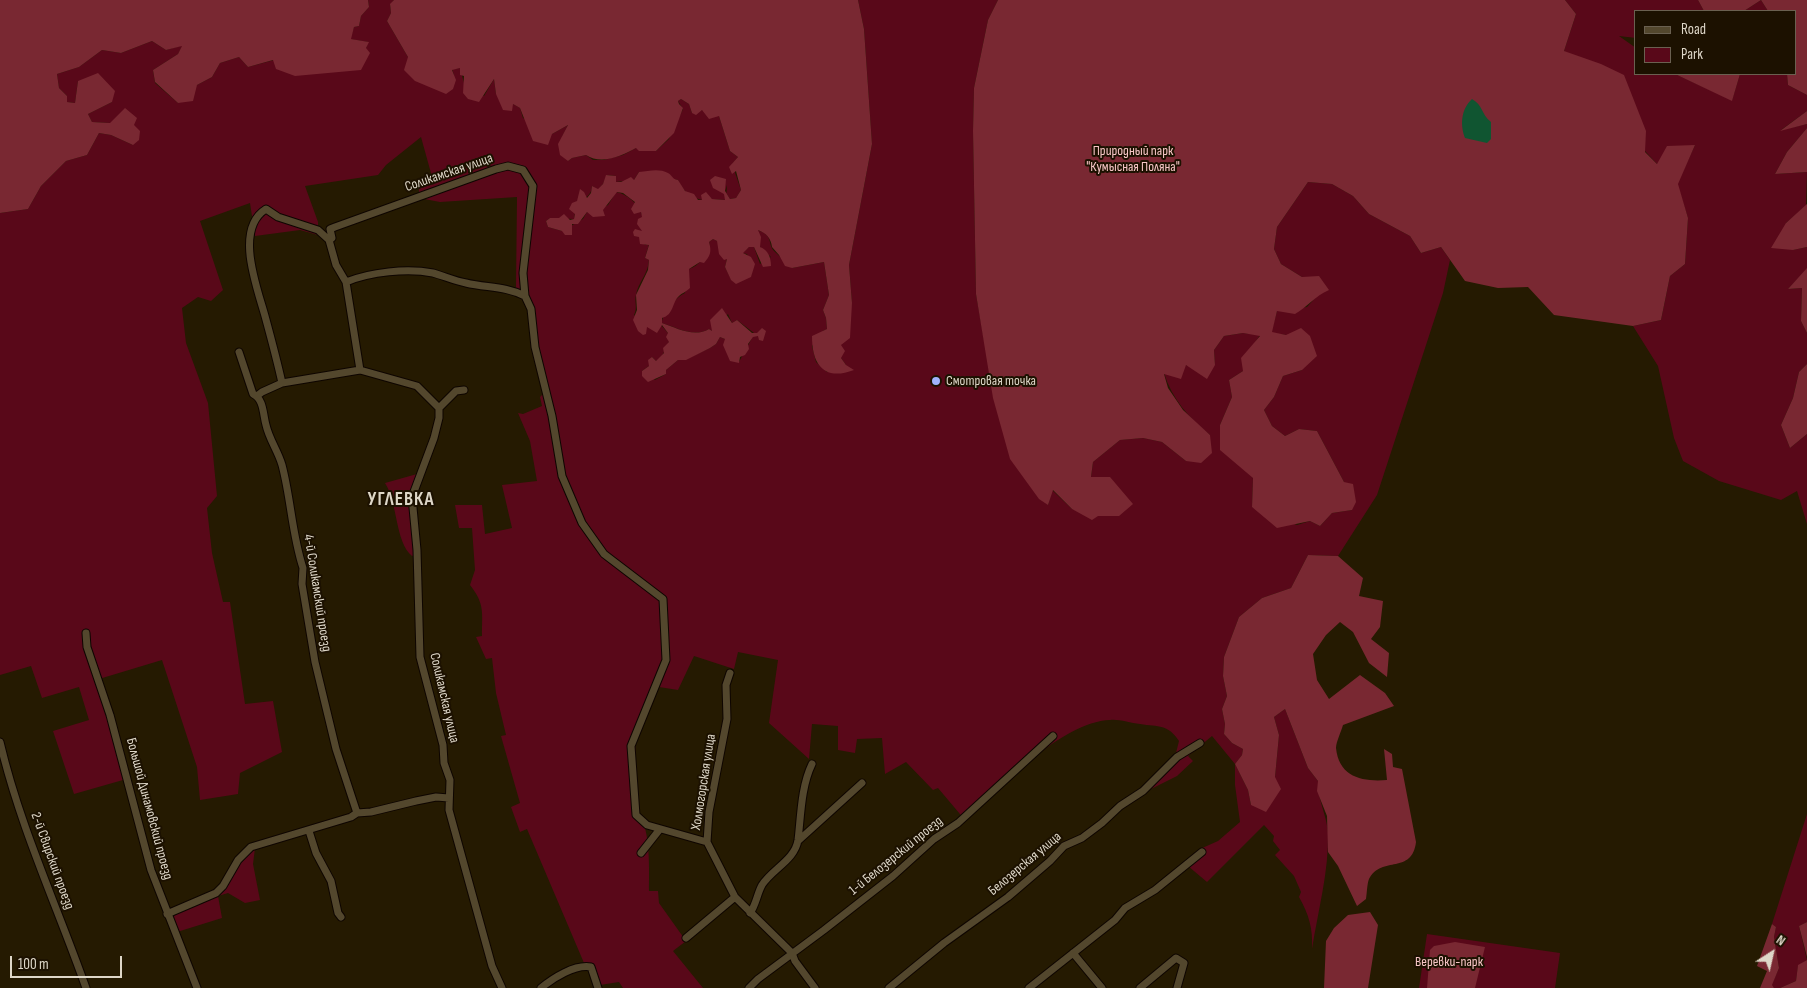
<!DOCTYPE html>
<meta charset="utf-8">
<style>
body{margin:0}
#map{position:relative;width:1807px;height:988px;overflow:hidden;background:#251a01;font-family:"Sofia Sans Condensed",sans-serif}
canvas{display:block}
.legend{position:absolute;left:1634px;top:10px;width:162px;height:65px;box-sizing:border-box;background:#1c1100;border:1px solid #6a6050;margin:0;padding:6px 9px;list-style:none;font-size:15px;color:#ded7c8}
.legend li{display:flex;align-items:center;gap:10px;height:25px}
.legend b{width:25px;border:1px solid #6a6050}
.north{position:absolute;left:1747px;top:928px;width:50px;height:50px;-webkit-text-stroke:4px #1c1100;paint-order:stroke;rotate:35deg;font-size:14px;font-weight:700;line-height:20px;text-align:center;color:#ded7c8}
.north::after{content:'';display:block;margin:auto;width:18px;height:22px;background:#ded7c8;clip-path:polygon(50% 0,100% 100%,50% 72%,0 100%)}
.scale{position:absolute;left:10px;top:956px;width:112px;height:22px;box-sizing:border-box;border:2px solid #ded7c8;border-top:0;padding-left:6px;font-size:15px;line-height:18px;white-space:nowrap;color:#ded7c8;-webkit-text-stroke:4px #1c1100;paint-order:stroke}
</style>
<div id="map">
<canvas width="1807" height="988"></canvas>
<ul class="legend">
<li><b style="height:6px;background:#53472d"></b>Road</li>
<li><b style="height:14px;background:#590819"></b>Park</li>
</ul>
<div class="north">N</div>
<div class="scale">100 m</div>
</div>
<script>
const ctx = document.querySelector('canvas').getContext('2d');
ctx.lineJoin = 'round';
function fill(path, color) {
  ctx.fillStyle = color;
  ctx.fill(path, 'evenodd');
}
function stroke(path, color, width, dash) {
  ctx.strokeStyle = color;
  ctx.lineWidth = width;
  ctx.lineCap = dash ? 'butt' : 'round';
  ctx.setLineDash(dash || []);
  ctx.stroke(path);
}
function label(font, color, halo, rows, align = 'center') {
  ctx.font = font + ' "Sofia Sans Condensed",sans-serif';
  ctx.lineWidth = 4;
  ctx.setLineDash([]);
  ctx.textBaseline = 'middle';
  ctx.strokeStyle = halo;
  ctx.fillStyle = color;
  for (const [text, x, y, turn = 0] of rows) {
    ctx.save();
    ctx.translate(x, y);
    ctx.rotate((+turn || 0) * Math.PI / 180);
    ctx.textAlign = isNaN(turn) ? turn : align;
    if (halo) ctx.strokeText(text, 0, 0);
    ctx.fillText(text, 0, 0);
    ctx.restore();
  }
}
fill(new Path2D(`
 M368 0H394L390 5 391 13 387 21 408 57 454 75 452 69 460 68 464 83 484 96 494 79 496 94 520 108 523 118 552 134 568 125 562 137 568 161 572 158 586 155 593 160H604L623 155 636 148 656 151 669 139 683 109 678 101 681 99 689 104 692 113 702 110 719 116 730 151 738 157 732 164 741 190 736 198 730 199 725 191 727 185 726 200 712 199 708 196 702 200C691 197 682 191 678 180L673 179 669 174 639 172 634 180 616 182V176L607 175 603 184 598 190 592 186C591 196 586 198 577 201L574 219 550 218 546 221 548 227 562 231 583 219 587 212 591 214 608 205 616 192C627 194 639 204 642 215 643 221 641 226 642 231H639V237L645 245 649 244 645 258 649 260C648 275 638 282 636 295 634 302 638 307 634 315L647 326 661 325 668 333 669 342 661 358 656 361 652 357 649 366 642 371 655 380 666 374V370L678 360 686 359 710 348 716 344 720 337 725 339 739 362 753 336H758L737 320 732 323 728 314 712 327V331L709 329C694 338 678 328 662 323 662 313 676 297 685 293L689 269C700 266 704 256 710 247L709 242 713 239 717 241 727 259 725 267 731 279 751 276 753 268 747 254 742 253 749 247H754L760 264 771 257 760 247 758 230C774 236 767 243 774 251 780 257 786 262 792 268L824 262 829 295 823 310 826 318 827 329 823 331 812 346 816 362 827 372 846 365 841 358V345L852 303 849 265 872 144 864 29 858 0H998L988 20 974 88 973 131 976 294 984 340 1048 505 1052 490 1072 509 1098 516H1119L1091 477 1093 462 1120 440 1143 438 1162 442 1186 461 1210 435C1189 418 1172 399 1164 373L1186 365 1192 367 1215 365 1214 350 1224 336 1243 333 1260 335 1252 347 1243 371 1229 380 1232 397 1220 425 1253 478 1252 507 1297 525 1310 521 1320 526 1332 513 1352 510 1344 482 1317 431 1299 429 1285 436 1272 426 1264 410 1274 397 1283 376 1302 370 1286 335 1271 333 1277 311 1307 307 1318 295 1302 277 1281 264 1274 249 1277 227 1308 182 1332 184 1353 196 1369 214 1410 236 1421 253 1441 247 1450 260 1443 293 1377 495 1338 556 1308 555 1291 588 1262 598 1239 617 1224 657 1223 676 1227 696 1222 709 1225 724 1224 734 1232 743 1243 749 1242 755 1235 764 1248 790 1251 805 1275 777 1279 735 1274 717 1285 709 1308 768 1318 781C1317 799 1327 815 1328 833 1329 871 1318 911 1312 949 1313 928 1309 915 1299 897L1301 892 1294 876 1275 855 1280 850 1273 841 1274 836 1264 825 1207 882 1188 866 1200 849 1218 841 1240 822 1235 785V764L1212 736 1188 756 1193 761 1177 776 1149 790 1175 757 1179 741C1168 724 1159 727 1140 724 1130 723 1119 719 1110 720 1061 722 1000 788 965 820L938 788 933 790 906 762 885 774 882 738 857 739 855 753 838 750V726L812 724 809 759 769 723 778 660 738 652 734 669 694 656 678 690 659 687 635 741 638 814C651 827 649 872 649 891H658L659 903 686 941 673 951 703 988H623L619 982 600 985 594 964 584 963 527 829 520 832 511 807 520 803 501 736 506 735 496 693 492 658 486 659 476 637 482 636C482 612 485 604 470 585L475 570 472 528H459L455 505H482L485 534 512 528 502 485 537 481 530 441 518 413 523 414 542 406 540 397 545 392 528 310 525 302 513 292 516 287 517 197 440 202 419 198V187L434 184 421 137 386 165 378 175 305 186 318 222V235L300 230 255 236 250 203 200 221 223 290 211 301 198 297 182 308 186 343 208 403 217 496 207 508 212 553 223 602H230L245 704 273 701 282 752 240 773 238 794 200 800 197 767 162 660 99 679 130 778 74 794 53 731 89 720 79 687 42 698 31 666 0 675V213L28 209 41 186 66 161 87 155 99 133 111 135 133 145 110 123 92 122 88 114 112 102 78 81 75 103 67 102V96L59 88 57 74 79 67 102 50 121 53 152 41 166 50 183 45 178 54 153 70 155 83 178 103 197 85 212 77 220 63 239 57 248 67 274 60 366 48 368 42 350 39 354 27 359 26 361 16 369 7Z
 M1565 0H1698L1704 11H1636V38L1619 36 1636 48V74H1675L1732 100 1740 74H1787L1788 85 1807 95V111L1781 130 1807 124V128L1787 152 1775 174 1807 172 1806 206 1786 223 1793 250 1807 247V269L1788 289 1802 288 1801 321 1807 333V364L1799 372 1793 398 1781 425 1790 448 1807 434V524L1797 491 1781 500 1719 481 1683 461 1674 438 1658 366 1633 326 1661 320 1670 276 1685 264 1688 218 1677 184 1695 145 1657 164 1645 151V131L1564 51 1576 14Z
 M1761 0 1768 11H1744Z
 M417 474 410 497 415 555 412 556C395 542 398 503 385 483Z
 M1807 814V922L1799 926 1807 960 1798 966 1796 981 1780 988H1774L1771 986 1779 968 1774 937 1776 927 1772 924Z
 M255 848 253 864 260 900 245 903 228 893 218 896 222 918 177 932 173 921 175 912 207 900 239 861Z
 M1427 934 1560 953 1555 988H1419Z`), '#590819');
fill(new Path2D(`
 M0 0H368L369 7 361 16 359 26 354 27 351 39 369 42 366 48 370 53 361 70 295 76 276 69 273 60 248 67 239 57 220 63 212 77 197 85 193 101 178 103 155 82 153 70 178 54 182 46 166 50 152 41 121 53 102 50 79 67 57 74 59 88 67 96V102L75 103 78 81 98 73 115 91 112 102 88 114 92 122 110 123 125 108 137 118 134 125 140 131 139 140 133 145 111 135 99 133 87 155 66 161 41 186 28 209 0 213Z
 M394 0H858L864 29 872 144 849 265 852 303 850 338 841 345 845 351 841 358 846 365 854 370C825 381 812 366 812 336L827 329 826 318 823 310 829 295 824 262 792 268 785 266 779 255 772 247C771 238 766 233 758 230L761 237 760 247C768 250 771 257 771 266L763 267 754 247H749L743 253 751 257 755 264 751 277 736 284 731 280 725 267 727 259 724 260 719 254 717 241 713 239 709 242C712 252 710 256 704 263L700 262 689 269 690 288C686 292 682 293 679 296 672 302 674 315 662 318V323C677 328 694 338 709 329L712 331 710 320 722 308 732 323 737 320 752 333H757L762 328 766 331 763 341 759 340 758 336 753 337 748 344 749 349 745 355 740 357 739 363 730 361 723 345 725 339 720 337 716 344 710 348 686 360H678L666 370V374L648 382 642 376V371L649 366 648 360 652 357 656 361 664 353 663 348 669 342 666 337 668 333 662 325 657 333 647 327 646 334 643 335 638 331 633 320 637 310 636 295 648 270 649 260 645 258 649 245 640 244 639 237 634 236 633 232 635 229 642 231 637 224 638 219 642 217 641 212 634 214 631 209 635 202 623 193 617 192 603 210 605 216 593 217 587 212 578 224H572V235H565L562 231 548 227 546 221 550 218H559L564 214 570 220 574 219 575 214 569 209 572 203 577 201 580 189 584 192 587 198 591 193 592 186 598 189 603 184 606 175 616 176V182H621L631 177 634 180 639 172C649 171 659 168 668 173 673 176 672 179 678 180L685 191 694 194 698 200H702L701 195 706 192 712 199 725 200 724 194 713 188 710 180 715 176 726 179 725 191 730 199 736 198 741 190 736 171 732 174 729 167 738 157 730 151 719 116 709 119 702 110 696 115 692 113 689 104 681 99 678 101 679 104 683 108 674 133 656 151H639L636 148C622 156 601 165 586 155L572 158 568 161 560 155 558 144 568 125 552 134 548 145 533 141 520 108 513 104 512 111 503 110 496 94 494 79 479 102 468 99 463 93 464 76 460 75V68L452 70 456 80 453 89 446 94 415 81 404 70 408 57 387 21 391 13 390 4Z
 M998 0H1565L1576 14 1564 51 1601 64 1624 75 1646 131 1645 152 1657 164 1667 146 1695 145 1678 184 1688 218 1685 264 1670 276 1661 320 1633 326 1554 315 1528 287 1498 288 1465 281 1441 247 1421 253 1410 236 1369 214 1353 196 1332 184 1308 182 1277 227 1274 249 1281 264 1302 277 1319 276 1329 290C1315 296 1307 307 1295 314L1277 311 1272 332 1286 335 1301 328 1310 336 1317 356 1302 370 1283 376 1274 397 1264 410 1272 426 1285 436 1299 429 1317 431 1344 482 1353 484 1356 502 1352 510 1332 513 1320 526 1310 521 1277 528 1252 507 1253 478 1220 450V425L1232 397 1229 380 1243 371 1241 358 1260 336 1243 333 1224 336 1214 350 1215 365 1207 379 1186 365 1181 379 1164 374 1168 388 1183 410 1210 435 1212 453 1201 463 1186 461 1162 442 1143 438 1120 440 1093 462 1091 477H1110L1133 504 1119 516H1098L1092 520 1072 509 1053 490 1048 505 1039 499 1010 459 993 398 976 294 973 131 974 88 988 20Z
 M1698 0H1807V95L1788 85 1787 74H1796V11H1768L1761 0 1744 11H1704Z
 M1675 74H1740L1732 101Z
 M1807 111V124L1780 131Z
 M1807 128V172L1775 174 1787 152Z
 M1807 204V247L1793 250 1771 248 1786 223Z
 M1807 268V333L1801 321 1802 288 1788 289Z
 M1807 364V434L1790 448 1781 425 1793 398 1799 372Z
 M1308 555 1338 556 1363 578 1359 596 1383 601 1380 627 1371 639 1389 653 1387 677 1369 663 1353 632 1340 622 1326 635 1313 654 1317 680 1329 699 1360 675 1385 693 1394 706 1343 725C1341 732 1336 742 1336 748 1339 777 1362 782 1387 780L1384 749 1392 754 1393 767 1402 769 1416 842C1412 875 1382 855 1369 879 1367 884 1367 893 1366 899L1357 906 1338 866 1328 852 1327 816 1317 791 1318 781 1308 768 1285 709 1274 717 1279 735 1275 777 1281 789 1266 812 1251 805 1248 790 1235 764 1242 755 1243 749 1232 743 1224 734 1225 724 1222 709 1227 696 1223 676 1224 657 1239 617 1262 598 1291 588Z
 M1370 912 1378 925 1368 988H1324L1326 941 1334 928 1348 915Z
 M1807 922V957L1799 926Z
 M1772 924 1776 927 1774 937 1779 968 1772 985 1774 988H1760L1767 971 1757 966Z
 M1455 942 1485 947 1475 988H1427L1430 950 1434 946Z
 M1807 960V988H1780L1796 981 1798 965Z`), '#792832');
fill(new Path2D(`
 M1472 99C1483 105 1481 114 1491 122V139L1487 143 1465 138C1460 125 1461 109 1472 99Z`), '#105531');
const minor = new Path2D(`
 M329 240 332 238 330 229 335 227 496 169 508 166 523 170 533 186 523 273 525 296
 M346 282C370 272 407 268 433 273 444 276 455 281 466 283 487 288 505 286 525 296L531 309 535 347 552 416 562 476 582 523 604 554 663 599 666 660 631 746 636 815 647 825 707 842
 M239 352 253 394C264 399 263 415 266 425 269 439 278 451 282 465 291 499 292 535 303 568L302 584 315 662 336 749 357 813
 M282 383C277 360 271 338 265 316 257 287 234 229 266 209L278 217 318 230 329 240 336 265 346 282 360 370
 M257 396 262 392 282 383 360 370 417 386 439 408V418L434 438 412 497 417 550 420 657 443 745 444 763 450 780 449 810 492 966 502 988
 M439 408 456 391 464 390
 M86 633 87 647 110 715 151 870 197 988
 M730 673 726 685 727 719 709 812 707 842 735 897 792 953 795 961 815 988
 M0 742C20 827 57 906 86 988
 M309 831 316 853 331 881 338 913 341 917
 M798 841 862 783
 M641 853 660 829
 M750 913C756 905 757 894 762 885 772 869 795 860 798 840 801 815 801 787 812 764
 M167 914 216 893 223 886 238 860 251 847 351 817 357 813 371 812 416 801 436 797 449 798
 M686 938 735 897
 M1073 953 1102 988
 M541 988C553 978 575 964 591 967L598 988
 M749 988 758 979 824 930 893 876 934 839 958 823 1053 736
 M889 988 944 943 1008 897 1050 861 1064 846 1082 838 1102 823 1120 806 1143 791 1177 757 1200 743
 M1029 988 1115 920 1125 908 1155 890 1202 852
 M1140 988 1176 958 1184 963 1177 988`);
stroke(minor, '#0e0500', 9);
stroke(minor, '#53472d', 7);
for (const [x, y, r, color] of [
 [936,381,5,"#a1b2fd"]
]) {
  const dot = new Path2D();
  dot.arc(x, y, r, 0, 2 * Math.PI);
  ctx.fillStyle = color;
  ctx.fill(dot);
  stroke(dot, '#1c1100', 2);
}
label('14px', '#f7c6c6', '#1c1100', [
 ["Природный парк",1133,151],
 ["\"Кумысная Поляна\"",1133,167],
 ["Веревки-парк",1449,962]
]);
label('14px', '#ded7c8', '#1c1100', [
 ["Соликамская улица",449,173,-19],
 ["4-й Соликамский проезд",317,593,81],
 ["Соликамская улица",444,698,77],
 ["Холмогорская улица",704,782,-81],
 ["Большой Динамовский проезд",149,809,75],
 ["1-й Белозерский проезд",896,856,-39],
 ["2-й Свирский проезд",52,861,70],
 ["Белозерская улица",1025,864,-40]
]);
label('14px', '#ded7c8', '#1c1100', [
 ["Смотровая точка",946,381]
], 'left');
ctx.letterSpacing = '1px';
label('bold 19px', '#ded7c8', '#1c1100', [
 ["УГЛЕВКА",401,500]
]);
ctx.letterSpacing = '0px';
</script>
